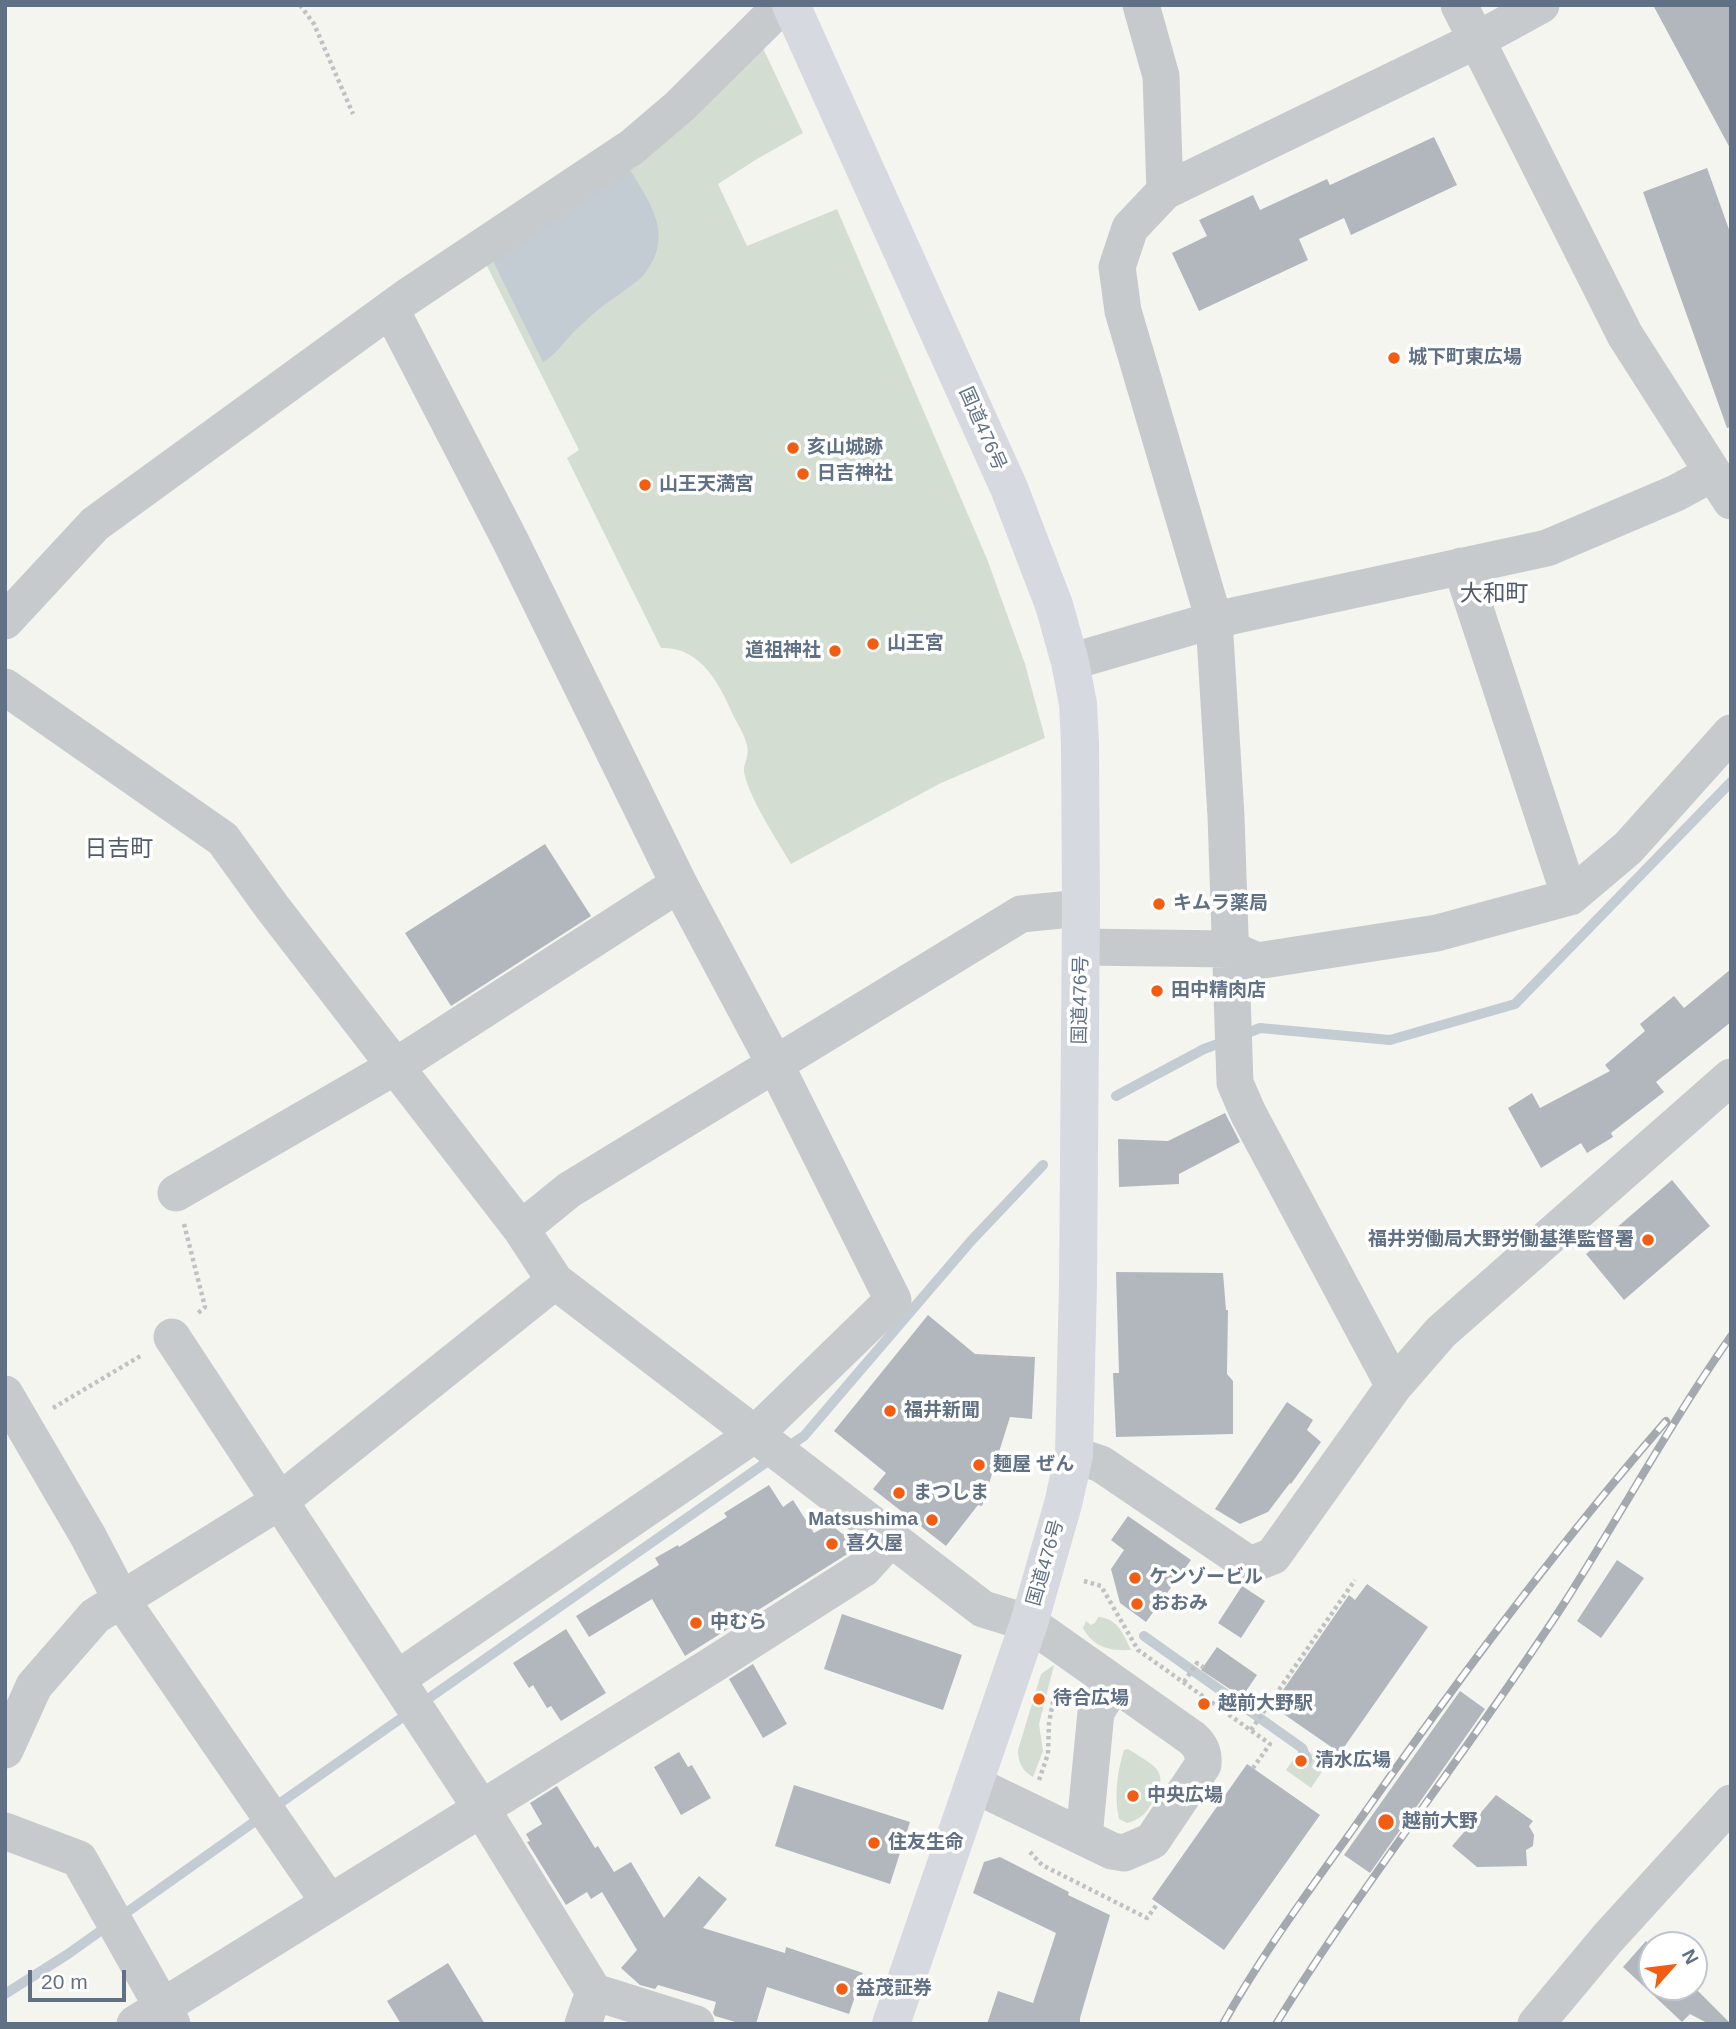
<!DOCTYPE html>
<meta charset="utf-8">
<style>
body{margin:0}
#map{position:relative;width:1736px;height:2029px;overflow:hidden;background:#f5f5f0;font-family:Arial,sans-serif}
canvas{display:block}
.frame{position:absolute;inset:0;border:7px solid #617185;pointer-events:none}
.north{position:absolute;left:1638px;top:1931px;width:70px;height:70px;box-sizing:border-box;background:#fff;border:2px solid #c0c6ce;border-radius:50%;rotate:62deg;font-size:19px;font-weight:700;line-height:28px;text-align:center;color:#617185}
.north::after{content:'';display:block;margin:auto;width:24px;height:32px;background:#f35d12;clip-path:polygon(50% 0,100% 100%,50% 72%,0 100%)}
.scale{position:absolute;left:28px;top:1970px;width:98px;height:32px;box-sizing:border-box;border:4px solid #617185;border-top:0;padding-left:9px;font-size:21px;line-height:24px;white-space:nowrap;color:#617185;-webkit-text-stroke:5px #fff;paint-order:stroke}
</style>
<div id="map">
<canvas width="1736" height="2029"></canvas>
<div class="frame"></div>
<div class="north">N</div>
<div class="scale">20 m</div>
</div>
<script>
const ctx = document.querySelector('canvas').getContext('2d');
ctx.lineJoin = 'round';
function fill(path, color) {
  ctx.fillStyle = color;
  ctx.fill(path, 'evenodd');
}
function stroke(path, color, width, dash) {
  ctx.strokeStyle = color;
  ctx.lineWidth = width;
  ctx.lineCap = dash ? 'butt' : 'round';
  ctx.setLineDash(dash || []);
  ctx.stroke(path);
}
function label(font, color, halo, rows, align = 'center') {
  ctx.font = font + ' Arial,"Noto Sans JP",sans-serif';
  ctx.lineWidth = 7;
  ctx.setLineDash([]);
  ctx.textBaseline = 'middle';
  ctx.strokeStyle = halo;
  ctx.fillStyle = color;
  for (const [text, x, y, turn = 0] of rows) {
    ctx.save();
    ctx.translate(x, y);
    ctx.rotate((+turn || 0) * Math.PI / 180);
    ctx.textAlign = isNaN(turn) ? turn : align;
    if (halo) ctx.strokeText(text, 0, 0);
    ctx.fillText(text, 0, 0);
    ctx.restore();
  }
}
fill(new Path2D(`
 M761 44 803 133 757 159 718 184 747 246 837 209 987 559 1025 664 1045 738 939 784 791 864C777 840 749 798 744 772 743 764 750 755 747 746 745 736 739 726 734 717 720 685 701 646 661 648L567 458 579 450 482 256Z
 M1098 1617C1117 1618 1123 1633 1131 1650 1110 1651 1094 1648 1083 1628L1086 1621 1091 1625 1095 1623Z
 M1054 1665 1039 1724 1043 1751 1033 1777C1022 1771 1018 1762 1018 1750L1041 1674Z
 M1128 1749C1154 1766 1172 1770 1152 1803 1146 1813 1140 1820 1127 1823L1119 1819C1114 1797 1117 1772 1124 1750Z
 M1306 1750 1327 1764 1311 1788 1286 1770 1299 1751Z`), '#d4ddd1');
fill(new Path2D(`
 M629 168C650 203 674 234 646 272 637 284 611 299 599 309 589 318 579 326 570 336 561 346 555 355 543 362L494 263V256Z`), '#c3ccd2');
stroke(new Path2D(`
 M1240 1036 1260 1028 1390 1040 1515 1004 1731 782
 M1116 1096 1204 1049 1226 1041
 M786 1448 804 1436 971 1241 1043 1165
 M1144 1636 1302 1748 1307 1760
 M422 1703 774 1457
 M273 1808 410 1712
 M5 1994 68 1954 261 1817`), '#c3ccd2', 10);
fill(new Path2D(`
 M1653 5H1731V150Z
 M1434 137 1457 185 1351 235 1344 218 1299 239 1308 260 1199 311 1172 253 1207 236 1199 220 1253 195 1260 210 1327 179 1330 185Z
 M1707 168 1731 235V427L1727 428 1643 192Z
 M545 844 591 916 451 1006 405 933Z
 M1731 969V1022L1656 1082 1664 1092 1611 1133 1613 1137 1587 1153 1581 1143 1541 1168 1508 1108 1532 1093 1540 1108 1610 1071 1605 1065 1645 1031 1640 1024 1674 996 1684 1008Z
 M1225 1113 1240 1142 1179 1174V1184L1119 1187 1118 1139 1168 1141Z
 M1672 1180 1710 1226 1624 1300 1586 1254Z
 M1116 1272 1223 1273 1226 1310H1228L1227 1374 1233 1381V1434L1116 1437 1113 1373H1119Z
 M928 1315 975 1354 1035 1357 1032 1419 1010 1417 982 1506 978 1505 946 1546 873 1489 886 1473 834 1431Z
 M1287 1402 1313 1420 1307 1430 1321 1442 1291 1484 1290 1483 1268 1512 1240 1524 1215 1509Z
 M769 1485 783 1507 793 1500 814 1533 830 1524 849 1539V1553L685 1656 652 1599 589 1637 576 1616 659 1565 655 1558 678 1545 679 1547 727 1517 724 1513Z
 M1128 1516 1191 1560 1146 1622 1120 1603 1111 1569 1124 1550 1111 1540Z
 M1617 1560 1644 1578 1601 1638 1577 1621Z
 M1367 1584 1428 1627 1340 1753 1272 1706 1349 1595 1355 1600Z
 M1242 1586 1265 1601 1241 1638 1218 1623Z
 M842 1614 962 1655 943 1710 824 1669Z
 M566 1629 606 1693 561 1721 551 1706 547 1708 533 1685 529 1688 513 1663Z
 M1217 1647 1257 1675 1242 1697 1201 1670Z
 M753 1664 787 1724 763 1738 729 1679Z
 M1460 1691 1485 1709 1370 1873 1344 1855Z
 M679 1752 688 1767 692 1765 711 1798 681 1815 654 1767Z
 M1247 1764 1320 1815 1224 1950 1152 1899Z
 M794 1785 910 1822 890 1884 775 1846Z
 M557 1786 595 1848 598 1846 614 1872 631 1862 664 1918 699 1876 727 1899 703 1928 785 1953 786 1947 863 1973 849 2014 767 1987 756 2024H742L715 2016 713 2013 716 2002 658 1985 655 1989 640 1985 621 1968 637 1950 602 1892 591 1899 587 1892 566 1905 527 1842 530 1841 526 1834 542 1824 530 1803Z
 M1496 1795 1533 1821 1529 1826 1534 1835 1533 1846 1526 1850 1527 1866 1477 1867 1452 1846Z
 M1000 1857 1069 1892 1068 1895 1110 1915 1080 2018V2024H987L998 1991 1033 2003 1056 1933 973 1893 984 1862Z
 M1646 1941 1652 1947V1987H1694L1731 2024H1709L1690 2014 1682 2022 1623 1967Z
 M448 1963 485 2024H401L387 2001Z`), '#b1b7bd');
stroke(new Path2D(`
 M300 5 314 24 353 114
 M184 1224 205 1307 197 1314
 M53 1408 142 1355
 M1084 1581 1101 1586 1138 1650 1270 1744 1253 1768
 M1184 1682 1197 1663 1203 1667
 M1251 1730 1355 1580
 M1039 1780 1048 1754 1049 1723 1056 1686
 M1030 1852 1042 1865 1147 1918 1158 1903`), '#c0c1c3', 4.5, [3.5, 3.5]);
stroke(new Path2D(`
 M1141 5 1161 76 1165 191
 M1459 5 1625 335 1731 501
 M391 310 510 540 679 884 775 1064 893 1300 755 1434 397 1679
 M1461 566 1570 897
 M5 621 95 524 407 297 632 147 680 106 782 5
 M1070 662 1214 620 1547 548 1676 493 1713 473
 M5 687 223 839 272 907 521 1229 555 1281 983 1609 1029 1623 1192 1738C1201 1746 1204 1753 1203 1765L1152 1841 1124 1853 1112 1851 973 1784
 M1081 947 1230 949 1257 961 1437 933 1570 897 1628 848 1731 733
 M176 1193 396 1066 679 884
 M521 1229 569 1190 1021 914 1081 908
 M172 1337 481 1808 594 1992 696 2024
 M1394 1386 1248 1113 1235 1083 1226 816 1214 620 1123 311 1117 267 1130 228 1165 191 1477 40 1541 5
 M5 1394 88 1536 122 1601 329 1902
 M1074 1455 1101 1464 1250 1565 1273 1556 1394 1386 1441 1332 1731 1077
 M5 1750 34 1686 95 1616 280 1501 555 1281
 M5 1831 79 1859 172 2024
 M1084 1837 1096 1712 1114 1683
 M135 2024 706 1669 863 1569 891 1538
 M583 2024 594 1992
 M1536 2024 1607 1939 1731 1803`), '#c7cacd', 37);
stroke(new Path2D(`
 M791 5 1009 488 1054 605 1070 662 1078 704 1080 743 1081 908 1078 1284 1074 1455 1063 1504 1029 1623 891 2024`), '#d6d9df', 38);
const rail = new Path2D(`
 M1223 2024C1265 1948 1318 1879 1368 1808 1461 1675 1559 1544 1666 1421
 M1276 2024C1365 1880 1471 1747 1563 1605 1620 1516 1670 1423 1731 1336`);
stroke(rail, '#a4a9b0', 8);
stroke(rail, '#fff', 5, [16]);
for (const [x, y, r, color] of [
 [1394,358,7,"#f35d12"],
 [793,448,7,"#f35d12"],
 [803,474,7,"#f35d12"],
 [645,485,7,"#f35d12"],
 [873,644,7,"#f35d12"],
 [835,651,7,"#f35d12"],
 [1159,904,7,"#f35d12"],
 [1157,991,7,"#f35d12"],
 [1648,1240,7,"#f35d12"],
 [890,1411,7,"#f35d12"],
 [979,1465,7,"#f35d12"],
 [899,1493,7,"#f35d12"],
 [932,1520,7,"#f35d12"],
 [832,1544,7,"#f35d12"],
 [1135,1578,7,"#f35d12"],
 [1137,1604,7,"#f35d12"],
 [696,1623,7,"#f35d12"],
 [1039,1699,7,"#f35d12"],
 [1204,1704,7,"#f35d12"],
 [1301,1761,7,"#f35d12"],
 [1133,1796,7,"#f35d12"],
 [1386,1822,9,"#f35d12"],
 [874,1843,7,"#f35d12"],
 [842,1989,7,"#f35d12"]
]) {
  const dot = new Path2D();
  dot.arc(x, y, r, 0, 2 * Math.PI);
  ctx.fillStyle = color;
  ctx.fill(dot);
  stroke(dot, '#fff', 2.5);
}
label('bold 19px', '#617185', '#fff', [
 ["城下町東広場",1408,358],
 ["亥山城跡",807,448],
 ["日吉神社",817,474],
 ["山王天満宮",659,485],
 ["山王宮",887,644],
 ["道祖神社",821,651,"right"],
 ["キムラ薬局",1173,904],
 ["田中精肉店",1171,991],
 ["福井労働局大野労働基準監督署",1634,1240,"right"],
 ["福井新聞",904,1411],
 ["麺屋 ぜん",993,1465],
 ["まつしま",913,1493],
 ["Matsushima",918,1520,"right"],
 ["喜久屋",846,1544],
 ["ケンゾービル",1149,1578],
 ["おおみ",1151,1604],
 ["中むら",710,1623],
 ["待合広場",1053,1699],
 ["越前大野駅",1218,1704],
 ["清水広場",1315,1761],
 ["中央広場",1147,1796],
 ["越前大野",1402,1822],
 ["住友生命",888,1843],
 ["益茂証券",856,1989]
], 'left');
label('19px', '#617185', '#fff', [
 ["国道476号",982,429,66],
 ["国道476号",1081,1000,-89],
 ["国道476号",1046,1563,-74]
]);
label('23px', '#505b69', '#fff', [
 ["大和町",1494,595],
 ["日吉町",119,850]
]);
</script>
